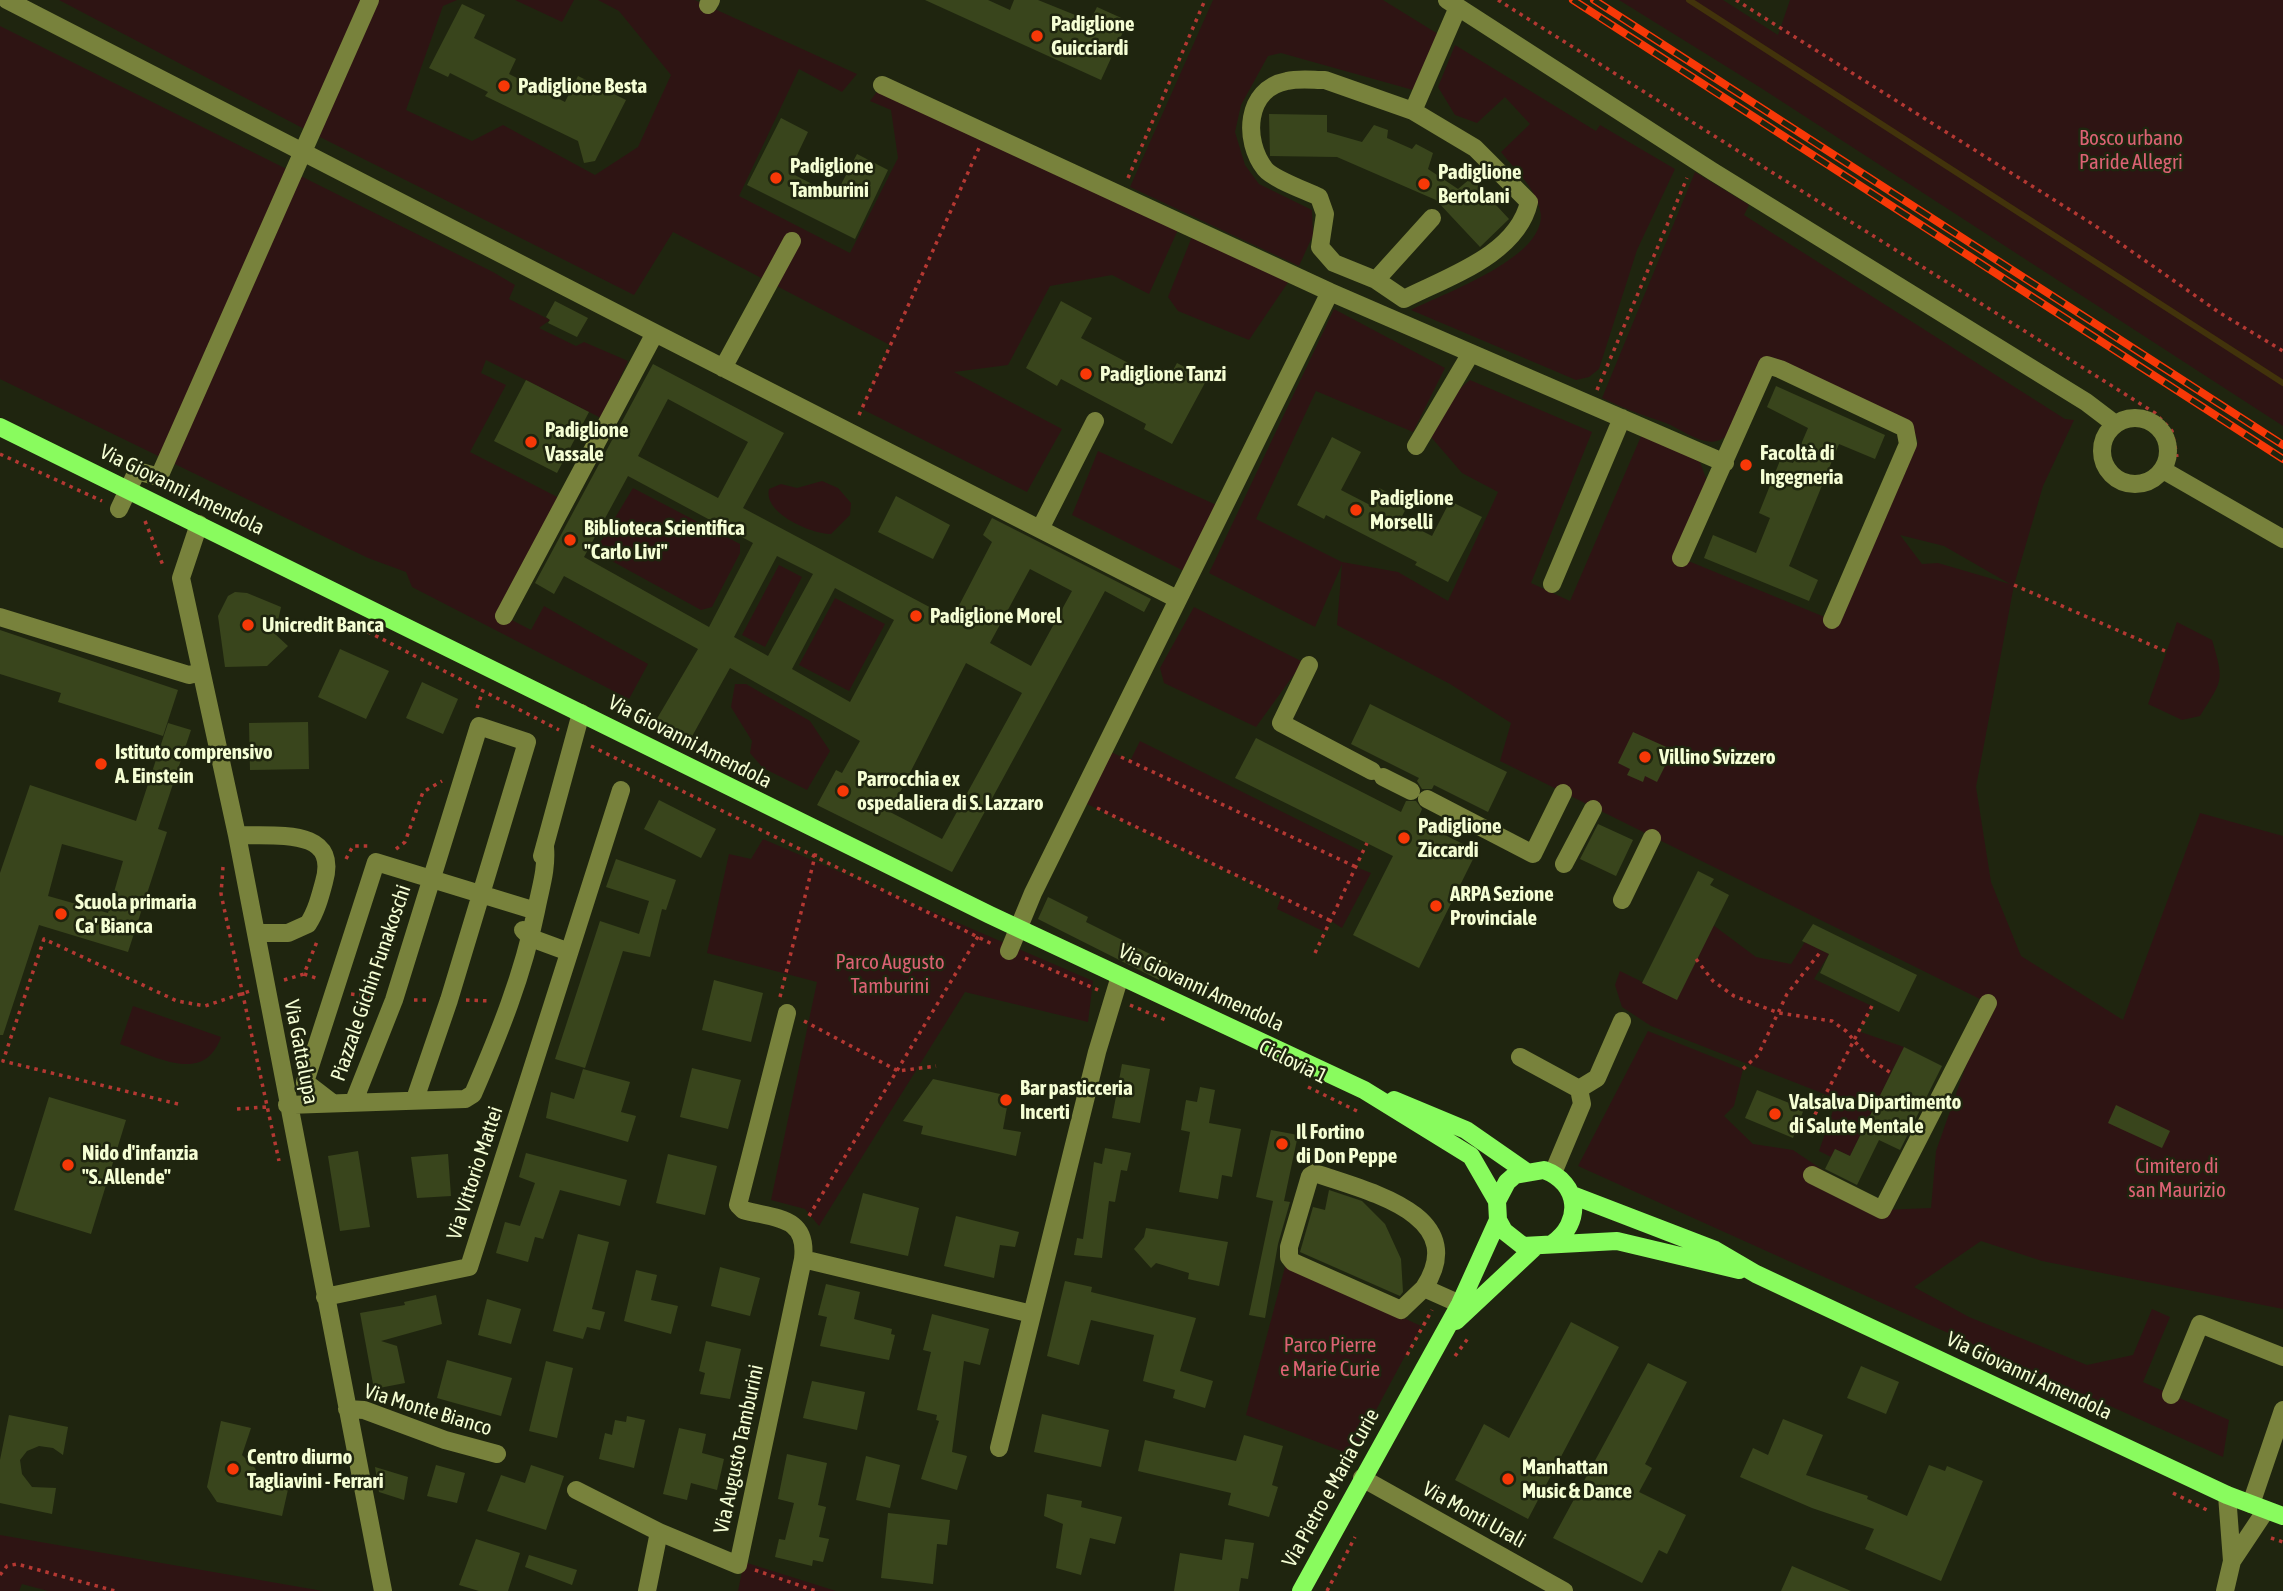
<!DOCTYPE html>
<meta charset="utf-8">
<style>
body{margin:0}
canvas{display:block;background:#1f250f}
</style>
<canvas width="2283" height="1591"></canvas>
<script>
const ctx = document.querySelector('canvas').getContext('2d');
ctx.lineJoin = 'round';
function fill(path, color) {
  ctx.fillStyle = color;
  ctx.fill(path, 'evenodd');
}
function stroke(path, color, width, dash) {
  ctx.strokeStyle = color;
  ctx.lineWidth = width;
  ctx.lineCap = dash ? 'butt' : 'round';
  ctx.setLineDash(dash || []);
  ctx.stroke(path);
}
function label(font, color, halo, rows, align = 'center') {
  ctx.font = font + ' "Asap Condensed",sans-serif';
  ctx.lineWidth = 5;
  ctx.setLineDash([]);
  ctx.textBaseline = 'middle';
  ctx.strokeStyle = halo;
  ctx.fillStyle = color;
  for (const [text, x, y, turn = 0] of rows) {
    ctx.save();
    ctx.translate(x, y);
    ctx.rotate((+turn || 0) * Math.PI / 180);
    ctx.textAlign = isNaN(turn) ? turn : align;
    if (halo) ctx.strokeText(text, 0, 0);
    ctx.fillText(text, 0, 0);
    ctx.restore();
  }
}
fill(new Path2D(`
 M59 0H457L443 6 406 110 472 141 503 125 595 175 638 147 671 75 619 11 598 0H695L857 74 842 92 799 69 739 196 850 253 898 158 891 110 870 101 882 85 1181 223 1149 294 1112 275 1050 286 1008 365 954 372 1062 429 1027 492 862 409 890 345 673 232 634 295 310 132Z
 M515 0H574L562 22Z
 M1213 0H1383L1438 34 1413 90 1281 53 1268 56 1241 105 1235 132 1245 165 1259 184 1312 210 1313 235 1299 266 1130 187Z
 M1619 0H1723L1778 35 1790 0H2283V426L1761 88Z
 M0 26 493 272 515 285 509 299 550 320 539 328 576 346 584 342 628 361 601 418 486 360 481 373 506 385 470 452 565 501 504 616 531 630 544 606 648 664 629 699 412 587 406 572 368 558 0 379Z
 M1455 45 1596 131 1600 125 1675 169 1637 250 1599 369 1589 377 1576 380 1411 310C1444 293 1551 256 1540 210 1535 187 1515 170 1501 152L1530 124 1505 97 1477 123 1455 115 1438 87Z
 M1695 172 1749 205 1744 215 2065 419 2074 420 2043 486 2014 585 1976 787 1991 882 2021 956 2123 1020 2200 813 2283 836V1309L2042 1261 1981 1241 1914 1287 1969 1317 2087 1365 2133 1355 2152 1309 2170 1317 2143 1382 2229 1420 2223 1457 1578 1166 1648 1031 1743 1069 1734 1106 1724 1116 1753 1144 1793 1150 1882 1210 1931 1208 1936 1151 1988 1003 1500 761 1511 723 1450 684 1337 625 1342 564 1315 627 1209 573 1334 309 1445 368 1413 432 1316 391 1256 519 1342 562 1398 572 1448 601 1498 492 1462 473 1419 423 1470 380 1592 432 1531 583 1570 601 1642 434 1700 462 1707 481 1681 558 1832 620 1881 526 1918 442 1912 424 1772 357H1763C1752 380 1745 410 1730 431 1713 457 1682 428 1663 422 1642 415 1623 408 1602 398ZM1900 535 1944 546 2010 584 1938 563 1922 564Z
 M1193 234 1291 278 1249 340 1178 311 1168 297Z
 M1098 451 1223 508 1190 574 1072 515Z
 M822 481 838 488 851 503 850 515 831 534C811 534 763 513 769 489L781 484 797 488Z
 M633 488 740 544V553L712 607 701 610 599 554 598 546Z
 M779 565 802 577 765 647 742 635Z
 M835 598 885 624 849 691 799 665Z
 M1194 607 1303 662 1256 727 1164 683 1160 668Z
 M2177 622 2212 640C2225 683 2222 680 2200 716L2182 720 2148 704Z
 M735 684H746L810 721 830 751 807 790 763 768 750 753 752 741 731 707Z
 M1140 741 1363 852 1356 867 1371 873 1342 928 1331 921 1325 932 1277 909 1281 897 1085 803 1109 751 1130 761Z
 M763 839 1093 981 1088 1022 965 992 819 1226 805 1209 771 1200 817 982 707 953 729 854 751 859Z
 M1713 925 1756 957 1791 964 1805 942 1829 954 1814 979 1872 1006 1858 1031 1904 1047 1850 1156 1835 1149 1831 1157 1819 1151 1837 1099 1651 1026 1622 1007 1615 985 1620 971 1677 999Z
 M133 1006 221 1037C204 1086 155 1056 120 1044Z
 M1286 1263 1421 1326 1352 1455 1246 1415Z
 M0 1535 323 1591H48L22 1584 19 1591H0Z
 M744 1562 836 1591H738Z`), '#2e1413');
stroke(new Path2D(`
 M1689 0 2283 383`), '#42330b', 6);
fill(new Path2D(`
 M925 0H988L1010 10 1014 0H1038L1090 21 1097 7 1128 21 1101 80Z
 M462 4 485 15 474 38 516 59 509 74 565 102 578 76 626 100 595 161 584 163 578 141 485 96 488 92 450 73 448 77 429 68Z
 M1269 114 1327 115V132L1362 142 1374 125 1388 130 1387 138 1412 149 1416 144 1433 153 1428 169 1458 189 1471 178 1509 219 1480 247 1436 200 1337 157 1270 156Z
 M781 118 808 132 789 172 835 196 857 154 888 170 855 239 747 185Z
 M555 301 588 318 577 337 548 323 550 320 546 317Z
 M1061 301 1092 318 1081 338 1166 383 1177 363 1207 379 1172 444 1144 429 1146 424 1061 379 1057 386 1026 368Z
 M653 364 784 433 743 508 952 619 992 542 983 535 992 518 1151 599 1144 612 1105 591 952 872 817 805 836 770 842 773 860 741 730 668 690 740 655 722 698 649 564 576 554 594 535 583ZM668 399 748 442 718 498 638 456ZM628 476 753 543 709 627 584 557ZM777 556 813 574 768 656 734 637ZM1030 569 1072 591 1031 666 990 643ZM835 588 894 620 850 702 792 669ZM966 663 1022 693 942 839 890 812Z
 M526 380 589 412 557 473 494 441Z
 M1776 386 1885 435 1875 459 1839 444 1789 566 1818 580 1809 601 1704 558 1713 535 1756 553 1770 518 1759 513 1781 458 1793 463 1808 428 1767 407Z
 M1332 437 1361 452 1341 490 1370 505 1379 488 1409 503 1400 520 1432 536 1450 501 1482 517 1448 582 1415 565 1417 562 1326 515 1324 519 1297 505Z
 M896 496 950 525 933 559 878 532Z
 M235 592 247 593 281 607 275 634 288 646 267 666 225 667 218 616 228 596Z
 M0 630 178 690 163 736 58 702 61 693 0 674Z
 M340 649 389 671 366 719 318 697Z
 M422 682 458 699 443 734 406 718Z
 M1370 704 1507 772 1488 812 1434 785 1432 789H1422L1417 781 1419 778 1351 744Z
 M308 722 309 769 250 770 249 723Z
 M168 723 191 730 158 829 167 832 128 952 39 925 3 1035H0V873L30 785 136 821ZM62 844 123 861 108 913 48 896Z
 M1633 732 1673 750 1657 782 1645 776 1643 782 1627 775 1630 769 1618 763Z
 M1256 738 1401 812 1406 801H1416L1422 809 1417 821 1477 851 1419 968 1353 935 1393 856 1235 778Z
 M659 800 716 829 701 858 644 829Z
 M1598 824 1633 840 1616 876 1580 859Z
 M616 859 676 880 666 910 662 909 650 957 623 951 585 1068 555 1059 600 921 639 934 649 901 606 887Z
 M1698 871 1714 879 1710 885 1729 895 1677 1000 1642 983Z
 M1048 897 1088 917 1086 922 1168 963 1159 980 1038 919Z
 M1813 924 1917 975 1899 1012 1820 973 1829 954 1802 941Z
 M714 980 763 993 751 1042 702 1030Z
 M1904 1047 1942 1066 1900 1150 1879 1140 1857 1185 1825 1169 1835 1149 1850 1156Z
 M1122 1064 1150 1069 1140 1123 1112 1118Z
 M692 1068 741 1080 728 1129 680 1117Z
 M583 1069 630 1082 621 1112 636 1116 628 1142 546 1118 551 1092 574 1099Z
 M933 1079 1009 1096 1003 1129 1021 1132 1016 1156 921 1134 923 1126 903 1121Z
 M1200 1087 1215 1090 1209 1123 1241 1129 1232 1177 1222 1175 1218 1199 1179 1192 1190 1132 1181 1130 1186 1100 1197 1102Z
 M1757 1090 1804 1109 1793 1138 1745 1118Z
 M49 1097 126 1120 91 1234 14 1210Z
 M2116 1105 2170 1131 2162 1148 2108 1123Z
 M1271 1130 1298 1135 1284 1201 1290 1202 1278 1244 1265 1318 1249 1315 1273 1201 1256 1197Z
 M1105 1148 1131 1153 1127 1171 1121 1170 1115 1202 1109 1201 1102 1258 1074 1255 1077 1238 1083 1239 1094 1162 1102 1164Z
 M358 1151 370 1227 340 1231 328 1156Z
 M526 1153 627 1180 620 1206 560 1190 543 1239 535 1237 528 1262 496 1253 505 1222 520 1226 535 1183 519 1177Z
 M448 1154 451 1196 417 1198 411 1157Z
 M668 1154 717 1166 705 1215 656 1203Z
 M1329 1190 1362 1201 1385 1224 1401 1259 1403 1292 1400 1296 1300 1252 1313 1207 1325 1210Z
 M863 1193 919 1208 908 1256 850 1243Z
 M956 1216 1019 1232 1015 1247 1000 1245 994 1278 944 1266Z
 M1146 1228 1228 1242 1219 1286 1188 1279 1189 1273 1156 1263 1151 1268 1134 1249 1144 1237Z
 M578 1234 609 1242 592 1309 605 1312 600 1330 587 1327 583 1339 553 1331Z
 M720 1267 760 1278 750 1316 711 1306Z
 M636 1270 657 1275 651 1300 678 1306 671 1334 624 1321Z
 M1065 1281 1092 1287 1091 1292 1196 1318 1180 1371 1213 1381 1205 1408 1173 1398 1175 1390 1143 1381 1154 1335 1091 1320 1079 1365 1047 1356Z
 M826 1284 860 1292 854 1319 892 1329 891 1334 895 1335 889 1360 820 1346 827 1317 818 1315Z
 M436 1295 442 1324 381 1341 397 1346 405 1383 374 1389 360 1313 405 1305 404 1302Z
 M487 1299 521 1309 511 1344 478 1335Z
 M932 1314 989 1329 980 1365 964 1361 952 1452 967 1456 957 1490 921 1479 939 1421 936 1420 937 1415 917 1410 931 1352 923 1350Z
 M1571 1322 1619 1347 1528 1519 1455 1480 1484 1424 1509 1438Z
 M706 1341 741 1349 730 1399 700 1394 705 1373 699 1371Z
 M447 1360 512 1378 501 1416 437 1398Z
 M546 1361 573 1368 557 1438 529 1431Z
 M1648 1363 1687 1382 1645 1464 1652 1468 1639 1492 1686 1515 1667 1554 1659 1550 1642 1583 1553 1538Z
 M1861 1366 1899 1382 1886 1414 1847 1398Z
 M812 1381 865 1392 857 1430 803 1418Z
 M1042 1414 1109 1430 1101 1467 1034 1452Z
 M9 1415 68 1427 63 1455 53 1448 39 1446 27 1451 20 1460 22 1474 32 1487 56 1488 52 1514 0 1503V1460Z
 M627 1416 645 1420 634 1468 599 1459 605 1433 612 1435 615 1420 626 1422Z
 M1783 1419 1823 1435 1806 1475 1868 1496 1867 1499 1907 1516 1929 1465 1945 1471 1947 1466 1983 1481 1941 1581 1865 1549 1874 1529 1812 1508 1740 1477 1753 1448 1768 1455Z
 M221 1421 251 1428 242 1455 255 1468 261 1483 289 1485 282 1516 217 1502 207 1487Z
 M679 1428 706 1434 702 1453 724 1459 717 1490 691 1483 687 1500 663 1494Z
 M1244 1435 1283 1446 1272 1485 1278 1487 1269 1517 1228 1505 1231 1493 1138 1471 1145 1440 1236 1461Z
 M787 1454 827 1463 818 1505 826 1507 819 1537 829 1539 823 1562 813 1560 812 1566 775 1557 779 1539 785 1540 794 1503 778 1499Z
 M866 1456 900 1465 890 1508 856 1500Z
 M436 1465 465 1473 457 1503 427 1496Z
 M531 1465 564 1476 546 1530 487 1511 501 1475 525 1483Z
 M375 1467 408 1477 404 1500 379 1492Z
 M1047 1494 1082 1501 1081 1507 1122 1517 1115 1544 1090 1538 1081 1575 1056 1568 1063 1524 1044 1516Z
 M888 1513 950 1520 947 1545 937 1544 933 1584 881 1578Z
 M476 1539 520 1553 508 1591H479L459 1585Z
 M1225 1539 1254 1543 1248 1579 1241 1578 1239 1591H1174L1180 1553 1222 1560Z
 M529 1555 577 1570 572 1585 525 1567Z
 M1792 1566 1851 1591H1781Z`), '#39451c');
stroke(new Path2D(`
 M1498 0 2155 413 2172 431 2177 457
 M1736 0 2094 225 2220 313 2283 351
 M1128 178 1205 0
 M1597 390 1687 178
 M859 415 979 148
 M0 454 102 501
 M145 521 164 568
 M2014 585 2165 651
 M345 620 559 730
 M477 708 483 690
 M591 746 992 944
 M1121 757 1356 867
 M1097 808 1331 921
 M396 849 405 842 423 792 442 781
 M346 859 353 846H368
 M223 867 221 894 279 1161
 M1315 953 1367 843
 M1025 958 1098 990
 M1696 959 1713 981 1734 996 1779 1013 1832 1021 1846 1031 1869 1058 1891 1073
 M304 974 319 979
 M284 980 304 974 318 939
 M351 994 375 997
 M780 997 816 852
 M414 1000H431
 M466 1000 490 1001
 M1130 1005 1168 1021
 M804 1021 898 1071 936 1066
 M1743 1069 1758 1055 1787 994 1822 950
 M1308 1087 1361 1113
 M178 1104 3 1061 44 939 177 1001 205 1006 250 991
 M237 1109 266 1107
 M1811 1122 1872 1006
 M809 1216 979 935
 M1407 1355 1432 1310
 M1455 1356 1469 1337
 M2173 1493 2209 1511
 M2271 1538 2283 1542
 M755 1570 816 1591
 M0 1575 7 1566 17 1564 115 1591
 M1327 1591 1355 1537`), '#b43832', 3.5, [3.5, 5]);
stroke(new Path2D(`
 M7 0 655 333
 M1447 0 1712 171 2086 402 2115 424
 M708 5 711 0
 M1325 80 1413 111 1475 148 1529 202C1517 255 1447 277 1404 299L1376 280 1334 263 1320 247 1325 214 1319 197C1307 191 1273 179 1265 169 1243 141 1245 89 1287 81 1299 78 1313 80 1325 80Z
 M882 85 1330 292 1725 463
 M1413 111 1458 7
 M1376 280 1432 218
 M723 368 792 241
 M2102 451a33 33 0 1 1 66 0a33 33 0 1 1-66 0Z
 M1416 446 1471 353
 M2163 470 2283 539
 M119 509 137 471 159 477 370 0
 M199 524 181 578 237 835 383 1591
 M1040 529 1095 421
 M1681 558 1767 365 1780 369 1905 428 1908 444 1832 620
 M1552 584 1622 418
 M504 616 655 333 1177 599
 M0 617 189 675 201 672
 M1309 665 1281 723 1372 771
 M1383 777 1411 791
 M1427 799 1533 854 1563 793
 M237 835C274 837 340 826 324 882 320 897 316 912 308 924L288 933H256
 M542 856 581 713
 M1564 864 1593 809
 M1622 900 1652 838
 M523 930 531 938 569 952
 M1009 951 1033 893 1330 292
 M787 1013 738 1205 743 1210C776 1219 808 1216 803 1259L1032 1314
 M1520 1057 1579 1089 1582 1104 1553 1173
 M1579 1089 1597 1078 1622 1021
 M354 1101 394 1000 479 726 527 742 449 1000 415 1099
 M331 1102 305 1082 376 862 536 911
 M287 1105 465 1099 473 1094C499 1034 523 975 536 911 540 889 547 870 545 847
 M1812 1175 1882 1210 1988 1003
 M1424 1288 1401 1310 1293 1262 1289 1257V1247L1310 1176 1315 1173C1366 1191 1472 1214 1424 1288L1460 1304
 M325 1297 469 1267 621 790
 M2171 1395 2200 1324 2283 1357
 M347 1409 364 1410 445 1440 497 1454
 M999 1448 1097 1052 1120 976
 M1362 1478 1564 1591
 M576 1490 659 1532 738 1565 803 1259
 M2227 1495 2232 1561
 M2251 1504 2283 1410
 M647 1591 659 1532
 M2225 1591 2232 1561 2266 1510`), '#78823c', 18);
stroke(new Path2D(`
 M0 427 990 915 1364 1090 1471 1156 1497 1201
 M1394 1100 1466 1130 1525 1171
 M1572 1195 1715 1250 1756 1274 2227 1495 2283 1516
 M1552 1244C1583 1223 1580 1183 1544 1170L1515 1175 1507 1182 1497 1201 1498 1220 1504 1231 1523 1246 1617 1241 1739 1270
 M1456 1321 1535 1247
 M1301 1591 1460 1304 1498 1220`), '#89fb5e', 18);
const rail = new Path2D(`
 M1573 0 2283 459
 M1594 0 2283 445`);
stroke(rail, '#f73807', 8);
stroke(rail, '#1f250f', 5, [16]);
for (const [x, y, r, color] of [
 [1037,36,7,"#f73807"],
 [504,86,7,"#f73807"],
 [776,178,7,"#f73807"],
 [1424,184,7,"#f73807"],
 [1086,374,7,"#f73807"],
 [531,442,7,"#f73807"],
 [1746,465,7,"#f73807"],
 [1356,510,7,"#f73807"],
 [570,540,7,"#f73807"],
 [916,616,7,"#f73807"],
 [248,625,7,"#f73807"],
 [1645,757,7,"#f73807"],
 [101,764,7,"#f73807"],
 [843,791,7,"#f73807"],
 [1404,838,7,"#f73807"],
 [1436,906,7,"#f73807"],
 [61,914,7,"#f73807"],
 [1006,1100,7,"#f73807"],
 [1775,1114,7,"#f73807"],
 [1282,1144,7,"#f73807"],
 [68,1165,7,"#f73807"],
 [233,1469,7,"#f73807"],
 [1508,1479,7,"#f73807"]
]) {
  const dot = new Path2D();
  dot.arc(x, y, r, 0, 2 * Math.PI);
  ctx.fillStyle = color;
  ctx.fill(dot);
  stroke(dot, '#1f250f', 2.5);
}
label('bold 21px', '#f5fed4', '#1f250f', [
 ["Padiglione",1051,24],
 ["Guicciardi",1051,48],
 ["Padiglione Besta",518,86],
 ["Padiglione",790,166],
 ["Tamburini",790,190],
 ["Padiglione",1438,172],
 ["Bertolani",1438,196],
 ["Padiglione Tanzi",1100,374],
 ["Padiglione",545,430],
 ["Vassale",545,454],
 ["Facoltà di",1760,453],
 ["Ingegneria",1760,477],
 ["Padiglione",1370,498],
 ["Morselli",1370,522],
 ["Biblioteca Scientifica",584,528],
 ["\"Carlo Livi\"",584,552],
 ["Padiglione Morel",930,616],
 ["Unicredit Banca",262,625],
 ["Istituto comprensivo",115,752],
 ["A. Einstein",115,776],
 ["Villino Svizzero",1659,757],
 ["Parrocchia ex",857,779],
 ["ospedaliera di S. Lazzaro",857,803],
 ["Padiglione",1418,826],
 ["Ziccardi",1418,850],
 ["ARPA Sezione",1450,894],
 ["Provinciale",1450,918],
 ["Scuola primaria",75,902],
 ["Ca' Bianca",75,926],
 ["Bar pasticceria",1020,1088],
 ["Incerti",1020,1112],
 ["Valsalva Dipartimento",1789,1102],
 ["di Salute Mentale",1789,1126],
 ["Il Fortino",1296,1132],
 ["di Don Peppe",1296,1156],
 ["Nido d'infanzia",82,1153],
 ["\"S. Allende\"",82,1177],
 ["Centro diurno",247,1457],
 ["Tagliavini - Ferrari",247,1481],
 ["Manhattan",1522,1467],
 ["Music & Dance",1522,1491]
], 'left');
label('21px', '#dc6274', '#1f250f', [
 ["Bosco urbano",2131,138],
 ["Paride Allegri",2131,162],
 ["Parco Augusto",890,962],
 ["Tamburini",890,986],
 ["Cimitero di",2177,1166],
 ["san Maurizio",2177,1190],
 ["Parco Pierre",1330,1345],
 ["e Marie Curie",1330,1369]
]);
label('21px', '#f5fed4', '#1f250f', [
 ["Via Giovanni Amendola",182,490,26],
 ["Via Giovanni Amendola",690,742,27],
 ["Piazzale Gichin Funakoschi",371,983,-71],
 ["Via Giovanni Amendola",1201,988,25],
 ["Via Gattalupa",301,1052,79],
 ["Ciclovia 1",1293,1062,26],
 ["Via Vittorio Mattei",475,1173,-72],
 ["Via Giovanni Amendola",2029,1376,25],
 ["Via Monte Bianco",428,1410,17],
 ["Via Augusto Tamburini",739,1449,-78],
 ["Via Pietro e Maria Curie",1331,1488,-61],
 ["Via Monti Urali",1474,1515,29]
]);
</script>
